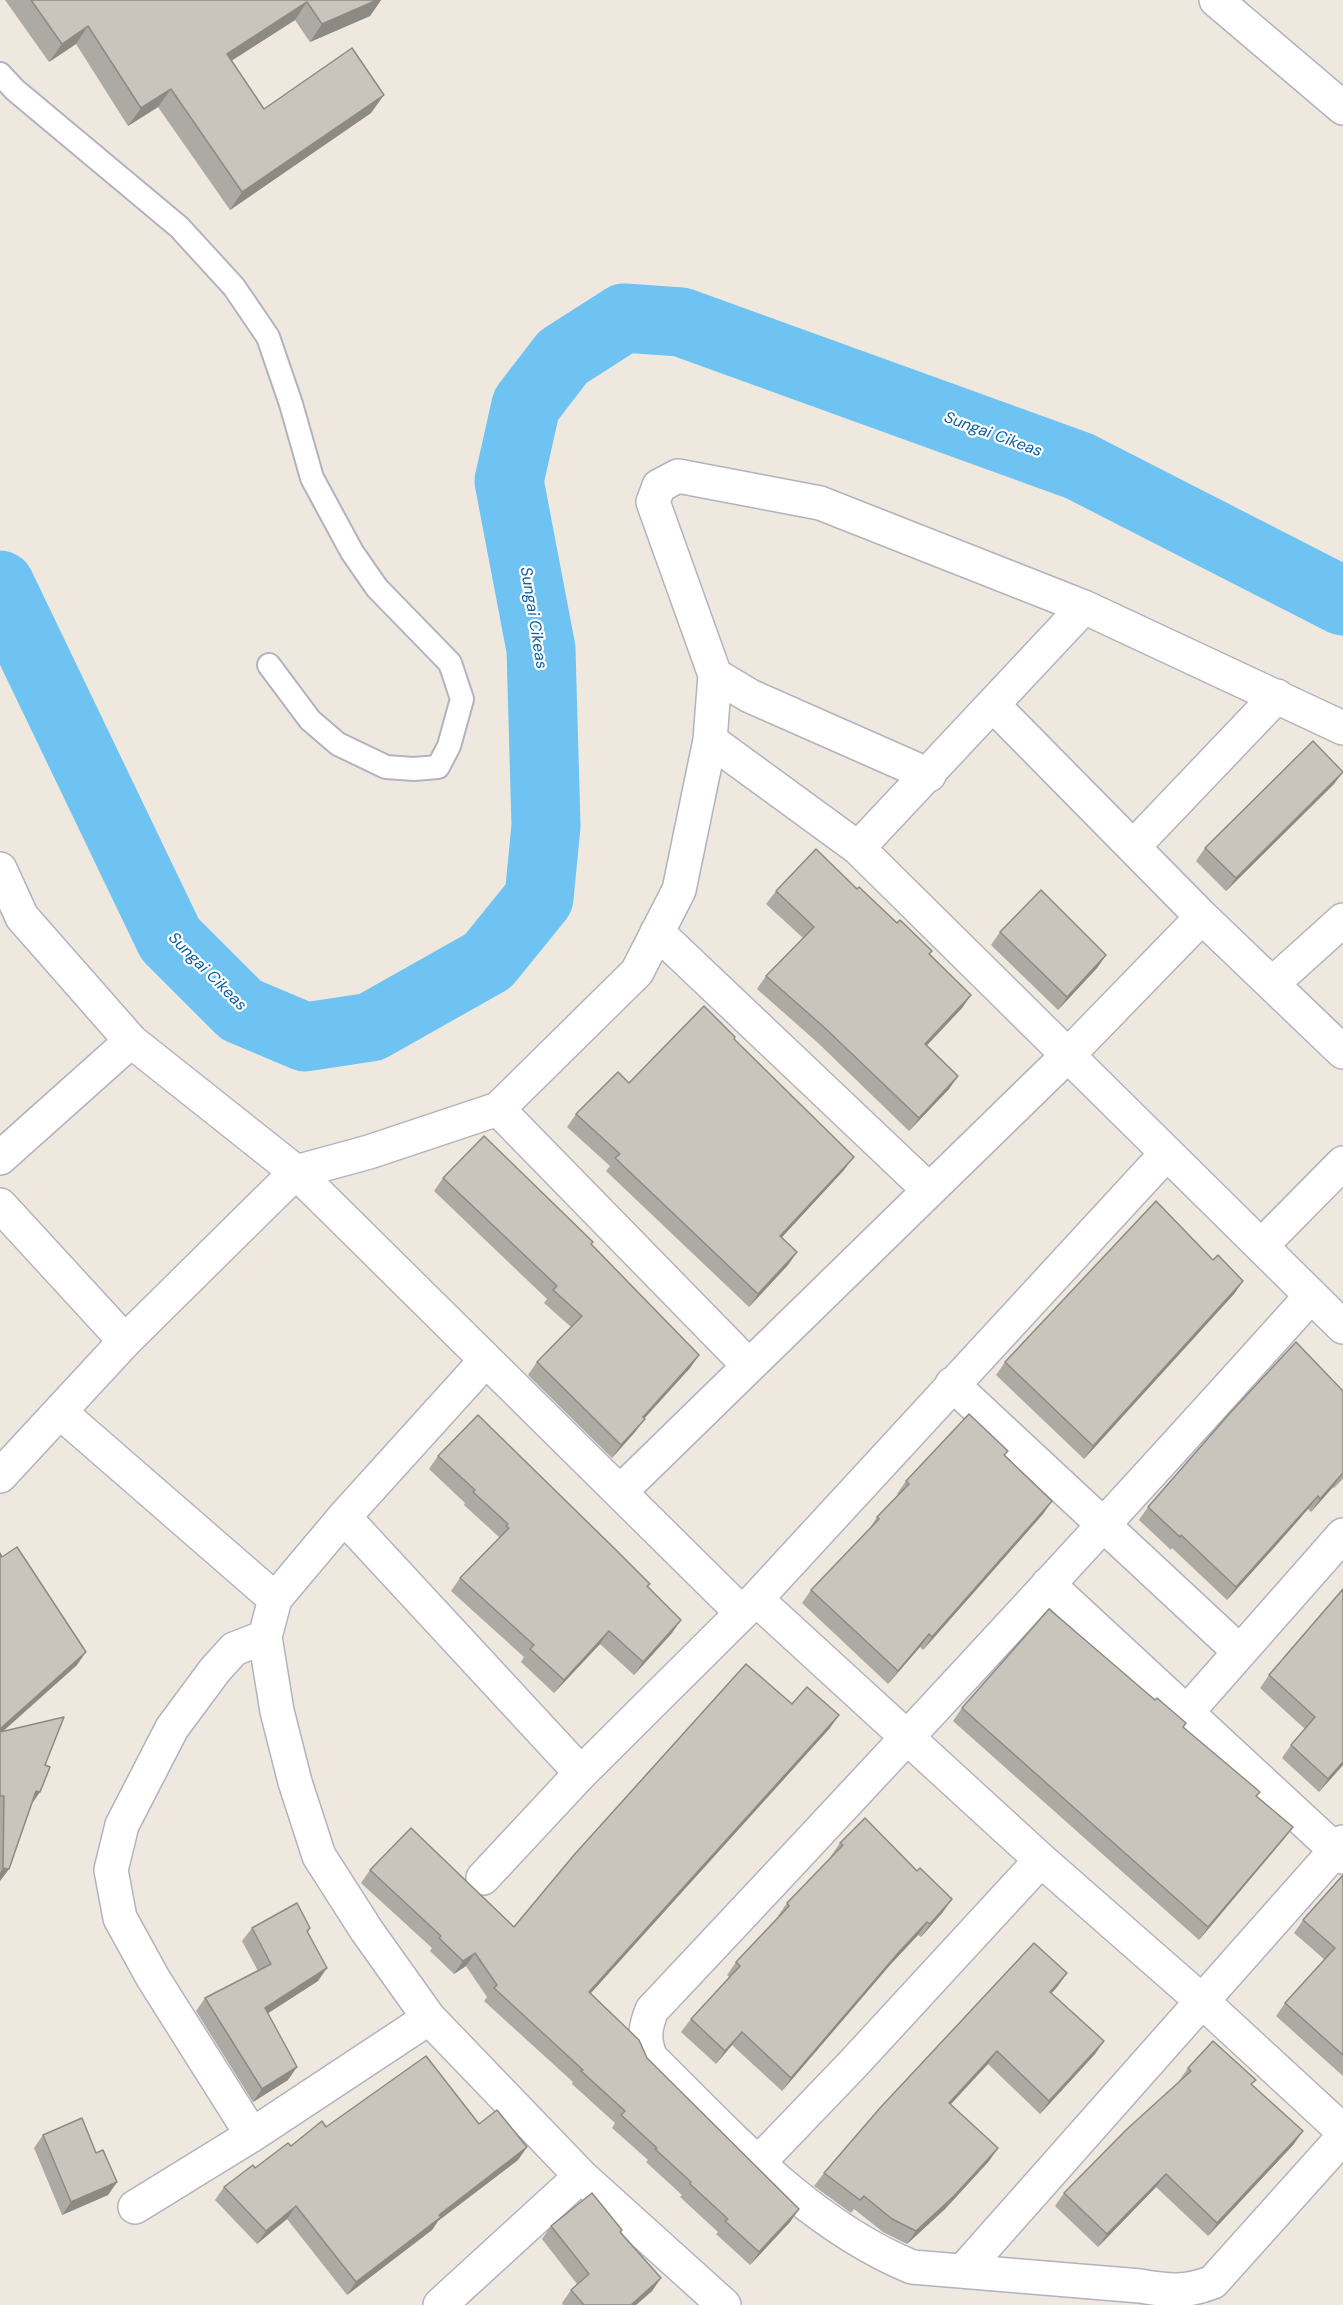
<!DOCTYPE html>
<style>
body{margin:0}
canvas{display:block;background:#eee8de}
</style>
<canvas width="1343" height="2305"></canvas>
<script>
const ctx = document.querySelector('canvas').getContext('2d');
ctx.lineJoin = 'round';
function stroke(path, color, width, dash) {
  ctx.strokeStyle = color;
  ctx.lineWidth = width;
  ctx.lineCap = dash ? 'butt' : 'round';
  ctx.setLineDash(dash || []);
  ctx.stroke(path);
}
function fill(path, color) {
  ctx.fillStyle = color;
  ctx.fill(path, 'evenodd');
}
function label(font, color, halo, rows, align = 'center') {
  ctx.font = font + ' "DM Sans",sans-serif';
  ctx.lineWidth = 4.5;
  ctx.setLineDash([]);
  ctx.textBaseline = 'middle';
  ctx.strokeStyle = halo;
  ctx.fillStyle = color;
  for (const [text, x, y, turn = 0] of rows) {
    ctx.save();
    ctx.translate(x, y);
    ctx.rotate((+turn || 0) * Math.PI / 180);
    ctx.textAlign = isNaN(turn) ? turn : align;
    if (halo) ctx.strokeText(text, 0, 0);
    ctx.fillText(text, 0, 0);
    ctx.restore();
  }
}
stroke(new Path2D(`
 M0 585 170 939 241 1010 305 1037 371 1027 488 961 539 898 546 826 541 649 509 481 526 405 563 357 624 318 681 322 1079 466 1343 601`), '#6ec3f2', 69);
const lane = new Path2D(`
 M0 74 15 90 179 227 234 287 268 337 291 404 312 478 352 552 377 588 450 663 462 699 449 746 438 767 414 769 386 767 338 744 310 720 269 665`);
const street = new Path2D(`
 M1216 0 1343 108
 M715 675 710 740 858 848 1261 1246 1343 1163
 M993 705 1202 917 1343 1052
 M929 775 750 696 715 675 653 502 659 486 678 476 820 503 1084 607 1343 728
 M1133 847 1277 696
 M858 848 1084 607
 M0 869 22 917 131 1041 296 1172 742 1613
 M657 932 929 1190
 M1272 984 1343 920
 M498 1109 749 1366
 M0 1158 131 1041
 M0 1205 125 1341
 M1261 1246 1343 1327
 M1311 1296C1095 1537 874 1774 652 2010 645 2027 643 2040 651 2058 730 2136 808 2224 912 2267L1140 2286C1169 2291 1185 2293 1213 2282L1343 2137
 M486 1360 344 1517 275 1599 265 1637 277 1711 295 1782 319 1856 367 1931 429 2018 581 2176 724 2305
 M952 1384 1240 1652
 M60 1412 275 1599
 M0 1476 125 1341 296 1172 369 1152 498 1109 637 972 679 890 710 740
 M620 1492 1068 1055 1202 917
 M344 1517 581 1773
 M1048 1584 1343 1857
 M756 1599 1041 1860 1203 2002 1343 2131
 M1187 1712 1343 1535
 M483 1878 581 1773 756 1599 1167 1153
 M252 2135 153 1978 120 1918 111 1870 122 1825 172 1728 215 1670 234 1649 265 1637
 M758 2163 853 2064 1041 1860
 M135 2207 252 2135 429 2018
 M963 2271 1343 1842
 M440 2305 581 2176`);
stroke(lane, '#b2b2c0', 26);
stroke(street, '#b2b2c0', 36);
stroke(lane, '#fff', 22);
stroke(street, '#fff', 33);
fill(new Path2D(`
 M5 0H381L370 16 310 42 295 20 231 61 264 109 371 113 230 210 158 107 128 126 76 44 49 62Z
 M1334 784 1226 891 1196 861 1205 848Z
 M857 889 930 954 971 995 962 1008 927 1045 958 1076 949 1089 909 1131 817 1042 757 989 766 976 803 938 766 904 776 891Z
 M1000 932 1106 955 1097 968 1058 1010 991 945Z
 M734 1039 844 1170 782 1237 797 1252 788 1265 749 1307 606 1171 610 1166 567 1127 576 1114 629 1083Z
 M443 1178 591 1245 699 1355 690 1368 644 1418 635 1432 612 1458 528 1375 537 1362 571 1327 544 1303 547 1299 434 1191Z
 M1213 1260 1243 1281 1234 1294 1084 1459 996 1375 1005 1362Z
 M1343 1391V1479L1334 1488 1333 1487 1311 1512 1308 1509 1288 1532 1227 1600 1172 1548 1171 1550 1139 1520 1148 1507Z
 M1008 1451 1005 1455 1052 1501 1043 1514 923 1650 920 1647 888 1684 802 1603 811 1590 868 1531 877 1517 898 1495 897 1494 906 1481Z
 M438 1456 650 1584 648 1587 672 1633 634 1675 600 1644 554 1693 521 1662 524 1657 451 1591 460 1578 498 1540 499 1537 464 1505 465 1503 429 1469Z
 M0 1553 77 1665 3 1731 45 1765 9 1869 0 1881Z
 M1343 1589V1765L1319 1792 1282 1758 1291 1745 1305 1729 1260 1688 1269 1675Z
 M792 1704 830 1728 591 1993 647 2058 799 2209 790 2222 750 2265 716 2234 718 2232 680 2197 682 2195 646 2162 648 2160 612 2128 615 2123 572 2084 573 2082 484 2001 487 1997 466 1966 454 1974 430 1951 432 1948 361 1883 370 1870 514 1927Z
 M962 1708 1183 1728 1260 1792 1257 1796 1293 1827 1283 1840 1199 1940 953 1721Z
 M840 1843 943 1912 921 1937 918 1935 890 1965 782 2091 732 2045 716 2064 681 2032 691 2019 729 1977 727 1975 736 1962 779 1917 778 1916 787 1903 832 1857 831 1856Z
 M1343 1875V2076L1276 2016 1285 2003 1325 1960 1294 1933 1303 1920Z
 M252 1928H310L308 1932 318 1981 268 2013 288 2080 253 2102 196 2011 205 1998 258 1971 242 1941Z
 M1058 1986 1051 1993 1104 2041 1095 2054 1040 2114 988 2064 950 2104 998 2148 989 2161 945 2209 907 2244 883 2232 854 2209 851 2213 814 2186 824 2173Z
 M1188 2068 1252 2085 1294 2144 1208 2236 1156 2187 1098 2247 1055 2206 1064 2193 1179 2082V2081Z
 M479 2124 527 2147 518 2160 438 2221 432 2230 347 2295 287 2219 257 2244 215 2200 224 2187 326 2127Z
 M43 2135 96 2153 117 2182 108 2195 62 2215 34 2148Z
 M551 2226 622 2230 621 2232 661 2278 652 2291 636 2305H563L562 2303 571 2290 577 2284 542 2239Z`), '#ada9a3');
fill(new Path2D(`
 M377 0H381L370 16 310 42 322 24Z
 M307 2 295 20 214 72 227 54Z
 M88 26 76 44 49 62 62 44Z
 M171 89 158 107 128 126 141 108Z
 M384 95 371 113 230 210 242 192Z
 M1343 772 1334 784 1226 891 1236 878Z
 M1106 955 1097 968 1058 1010 1067 997Z
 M971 995 962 1008 916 1057 925 1044Z
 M958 1076 949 1089 909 1131 919 1118Z
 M854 1157 844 1170 771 1249 780 1236Z
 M797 1252 788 1265 749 1307 758 1294Z
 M1243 1281 1234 1294 1084 1459 1093 1446Z
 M699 1355 690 1368 634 1430 643 1417Z
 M645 1419 635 1432 612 1458 621 1445Z
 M1342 1474 1333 1487 1311 1512 1320 1499Z
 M1318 1496 1308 1509 1288 1532 1227 1600 1236 1587 1297 1519Z
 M1052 1501 1043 1514 923 1650 932 1637Z
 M681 1620 672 1633 634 1675 643 1662Z
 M609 1631 600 1644 554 1693 564 1680Z
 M929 1634 920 1647 888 1684 898 1671Z
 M86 1652 77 1665 0 1734V1729Z
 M839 1715 830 1728 580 2005 589 1992Z
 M1343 1762V1765L1319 1792 1328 1779Z
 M36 1791 40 1792 31 1805Z
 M1293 1827 1283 1840 1199 1940 1208 1927Z
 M3 1868 9 1869 0 1881V1873Z
 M952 1899 943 1912 921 1937 930 1924Z
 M927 1922 918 1935 890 1965 782 2091 791 2078 899 1952Z
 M475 1953 466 1966 454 1974 463 1961Z
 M327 1968 318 1981 256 2021 265 2008Z
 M1067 1973 1058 1986 1041 2005 1050 1992Z
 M742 2032 732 2045 716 2064 725 2051Z
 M1104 2041 1095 2054 1040 2114 1049 2101Z
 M997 2051 988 2064 940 2116 949 2103Z
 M297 2067 288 2080 253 2102 262 2089Z
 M1303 2131 1294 2144 1208 2236 1217 2223Z
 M527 2147 518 2160 438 2221 432 2230 347 2295 356 2282 439 2215Z
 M998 2148 989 2161 945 2209 907 2244 916 2231Z
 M1166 2174 1156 2187 1098 2247 1107 2234Z
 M117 2182 108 2195 62 2215 71 2202Z
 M296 2206 287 2219 257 2244 266 2231Z
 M799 2209 790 2222 750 2265 759 2252Z
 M661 2278 652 2291 636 2305H631Z`), '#8d8a84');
const building = new Path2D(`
 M31 0H377L322 24 307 2 227 54 264 109 352 48 384 95 242 192 171 89 141 108 88 26 62 44Z
 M1313 741 1343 772 1236 878 1205 848Z
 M816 849 857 889 859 887 897 923 900 920 932 951 929 954 971 995 925 1044 958 1076 919 1118 826 1029 766 976 814 927 776 891Z
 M1041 890 1106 955 1067 997 1000 932Z
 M704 1006 735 1037 734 1039 854 1157 780 1236 797 1252 758 1294 615 1158 620 1154 576 1114 618 1072 629 1083Z
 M484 1136 593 1242 591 1244 699 1355 643 1417 645 1419 621 1445 537 1362 582 1316 553 1290 557 1286 443 1178Z
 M1156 1201 1213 1260 1218 1255 1243 1281 1093 1446 1005 1362Z
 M1296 1342 1343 1391V1475L1342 1474 1320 1499 1318 1496 1297 1519 1236 1587 1181 1535 1180 1537 1148 1507 1230 1413Z
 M969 1414 1008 1451 1004 1455 1052 1501 932 1637 929 1634 898 1671 811 1590 879 1519 877 1517 909 1484 906 1481Z
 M478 1415 615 1549 650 1584 647 1586 681 1620 643 1662 609 1631 564 1680 530 1649 534 1645 460 1578 509 1528 506 1526 508 1524 473 1492 475 1490 438 1456Z
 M17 1547 86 1652 0 1729V1553L2 1557Z
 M1343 1589V1762L1328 1779 1291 1745 1315 1717 1269 1675Z
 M1049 1609 1155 1700 1157 1698 1186 1723 1183 1727 1260 1792 1256 1796 1293 1827 1208 1927 962 1708Z
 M746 1664 792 1704 807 1687 839 1715 589 1992 639 2040 647 2058 799 2209 759 2252 725 2221 728 2219 690 2184 691 2182 655 2149 657 2148 621 2115 625 2111 581 2071 583 2070 494 1988 497 1985 475 1953 463 1961 439 1938 441 1936 370 1870 411 1828 514 1927 574 1855Z
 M64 1717 45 1765 50 1767 40 1792 36 1791 9 1869 3 1868 4 1796H0V1732Z
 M865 1818 917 1871 920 1868 952 1899 930 1924 927 1922 899 1952 791 2078 742 2032 725 2051 691 2019 740 1966 736 1962 789 1906 787 1903 843 1845 840 1843Z
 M1343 1875V2055L1285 2003 1335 1948 1303 1920Z
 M297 1903 310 1928 307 1931 327 1968 265 2008 297 2067 262 2089 205 1998 271 1964 252 1928Z
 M1034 1943 1067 1973 1050 1992 1104 2041 1049 2101 997 2051 949 2103 998 2148 954 2196 916 2231 892 2219 864 2196 860 2200 824 2173 880 2108Z
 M1213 2041 1256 2080 1251 2084 1303 2131 1217 2223 1166 2174 1107 2234 1064 2193 1126 2130 1191 2071 1188 2068Z
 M426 2056 479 2124 497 2110 527 2147 439 2215 441 2217 356 2282 296 2206 266 2231 224 2187 253 2165 255 2168 288 2143 291 2146 322 2121 326 2127Z
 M82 2118 96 2153 103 2150 117 2182 71 2202 43 2135Z
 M592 2193 622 2230 620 2232 661 2278 631 2305H584L571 2290 589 2274 551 2226Z`);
fill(building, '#c9c5bd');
stroke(building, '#8d8a84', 1.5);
label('italic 16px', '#0a5fa2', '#fff', [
 ["Sungai Cikeas",993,435,20],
 ["Sungai Cikeas",533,618,81],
 ["Sungai Cikeas",207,972,45]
]);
</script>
